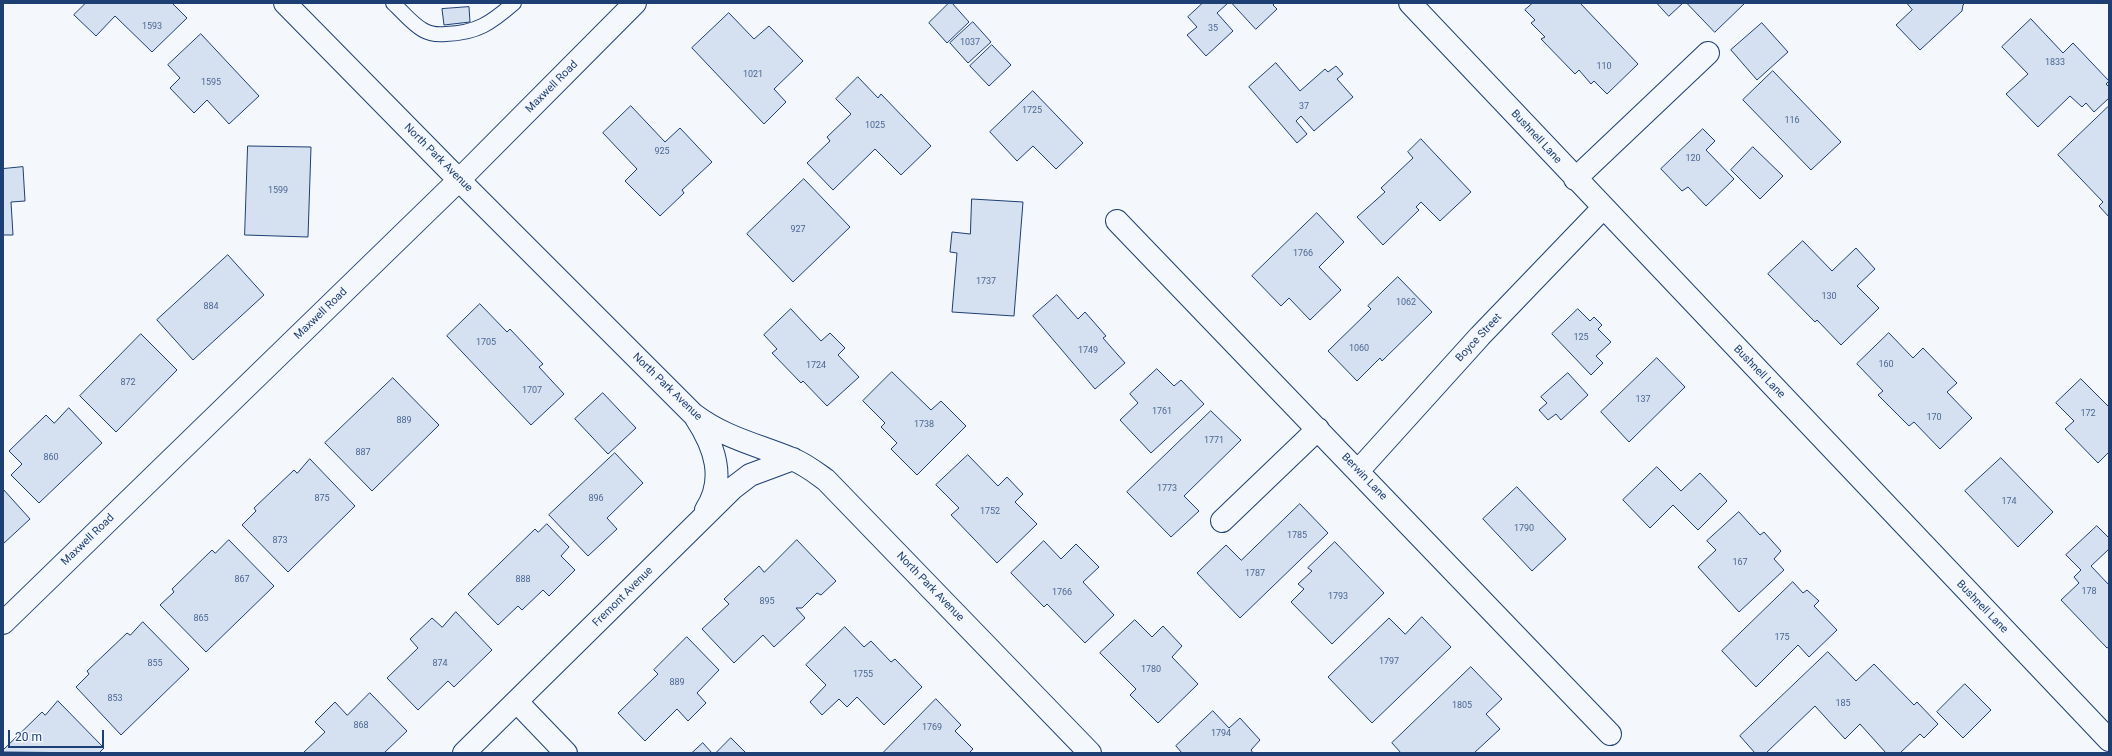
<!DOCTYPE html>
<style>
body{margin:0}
#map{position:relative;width:2112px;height:756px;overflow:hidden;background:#f4f7fb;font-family:Roboto,sans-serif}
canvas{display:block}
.frame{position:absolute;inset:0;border:4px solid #1d3f73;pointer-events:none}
.scale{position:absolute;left:8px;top:730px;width:96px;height:18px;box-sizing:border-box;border:2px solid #1d3f73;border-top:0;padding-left:5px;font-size:12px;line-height:14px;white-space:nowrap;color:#1d3f73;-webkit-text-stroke:3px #f4f7fb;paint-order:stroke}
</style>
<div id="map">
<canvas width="2112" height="756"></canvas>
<div class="frame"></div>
<div class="scale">20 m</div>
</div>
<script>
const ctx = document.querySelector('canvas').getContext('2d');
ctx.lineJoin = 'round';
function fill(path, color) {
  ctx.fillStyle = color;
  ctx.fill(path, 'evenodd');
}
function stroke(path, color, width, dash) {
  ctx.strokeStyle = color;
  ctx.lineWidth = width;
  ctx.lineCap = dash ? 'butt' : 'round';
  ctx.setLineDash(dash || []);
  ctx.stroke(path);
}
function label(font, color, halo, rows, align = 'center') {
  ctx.font = font + ' Roboto,sans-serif';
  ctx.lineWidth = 3;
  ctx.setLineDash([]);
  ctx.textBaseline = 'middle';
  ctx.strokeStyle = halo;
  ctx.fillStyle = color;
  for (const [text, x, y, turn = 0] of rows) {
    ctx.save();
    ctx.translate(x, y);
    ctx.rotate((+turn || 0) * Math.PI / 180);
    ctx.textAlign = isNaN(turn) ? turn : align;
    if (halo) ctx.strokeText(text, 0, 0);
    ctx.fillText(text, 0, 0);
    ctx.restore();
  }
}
const building = new Path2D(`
 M86 3H172L187 18 152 52 115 16 96 36 74 15Z
 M949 3H952L969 22 947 43 929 23Z
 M1203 3H1228L1217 13 1233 31 1206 56 1187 35 1197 27 1188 17Z
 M1232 3H1275L1273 5 1277 9 1256 29Z
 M1533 3H1580L1638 64 1607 94 1594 81 1591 84 1579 70 1575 74 1541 39 1545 37 1531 23 1535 20 1525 10Z
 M1657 3H1683L1669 16Z
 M1687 3H1744V4L1715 32Z
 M1907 3H1965L1963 5 1962 11 1920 50 1896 25 1912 10Z
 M469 7 470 22 444 25 442 9Z
 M729 13 754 39 769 26 803 61 774 89 786 102 764 124 692 48Z
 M2031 19 2063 53 2073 43 2109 81 2106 84 2109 87V98L2094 112 2086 103 2082 107 2070 96 2038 127 2006 94 2028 74 2002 47Z
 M973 22 991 42 968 63 950 43Z
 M1762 23 1788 52 1757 80 1731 50Z
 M201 34 259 96 229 124 207 100 194 113 170 88 180 78 168 65Z
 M992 45 1011 65 989 86 970 66Z
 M1276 63 1300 91 1325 69 1328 72 1336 66 1343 74 1337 79 1353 97 1314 131 1301 116 1296 121 1307 134 1297 143 1249 87Z
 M1773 71 1841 142 1811 170 1743 100Z
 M858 77 878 98 881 94 931 146 901 175 875 149 833 190 807 163 830 141 827 137 851 114 836 99Z
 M1033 91 1083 143 1056 169 1033 146 1017 161 990 132Z
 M631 106 665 142 680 128 712 162 682 190 684 193 660 216 625 181 637 169 603 133Z
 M2109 106V217L2099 206 2103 202 2058 155Z
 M1703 129 1715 141 1706 150 1734 179 1706 206 1688 187 1682 191 1661 169Z
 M1421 139 1471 192 1440 221 1421 202 1416 207 1419 210 1383 245 1357 217 1385 192 1381 188 1413 158 1408 152Z
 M248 146 311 147 308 237 245 235Z
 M1753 147 1783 176 1760 199 1731 170Z
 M23 167 25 201 11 202 13 235H3V169Z
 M804 179 850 227 793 282 747 234Z
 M972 199 1023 202 1014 316 952 312 957 253 950 252 952 232 970 234Z
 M1317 213 1344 242 1319 267 1341 290 1310 320 1289 298 1281 306 1252 276Z
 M1803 241 1832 271 1856 248 1875 269 1857 286 1879 308 1841 345 1817 320 1815 322 1768 274Z
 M228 255 264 295 193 360 157 320Z
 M1398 277 1432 312 1382 361 1380 358 1357 381 1328 351 1371 309 1368 306Z
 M1057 295 1078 319 1085 312 1106 336 1103 338 1125 363 1095 389 1033 316Z
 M480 304 507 332 510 329 543 364 539 367 564 394 531 425 447 336Z
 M791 309 821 341 830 333 845 348 838 355 859 377 827 406 803 381 801 383 772 353 777 349 764 335Z
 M1578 309 1590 321 1594 317 1602 325 1598 329 1611 342 1596 356 1603 363 1591 375 1552 334Z
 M1889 333 1913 358 1923 348 1957 383 1947 392 1972 418 1940 449 1914 422 1909 426 1878 395 1883 391 1857 364Z
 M141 334 177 370 116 432 80 396Z
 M1657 358 1685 387 1629 442 1601 412Z
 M1157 369 1174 386 1181 380 1204 404 1151 453 1120 420 1138 403 1130 394Z
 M892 372 931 410 941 401 966 426 917 475 891 449 897 443 881 427 885 423 863 401Z
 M1568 373 1588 395 1561 420 1556 414 1548 420 1539 410 1547 403 1541 397Z
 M393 378 439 425 372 491 325 443Z
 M2081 379 2109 407V452L2098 463 2065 429 2074 421 2056 403Z
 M603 393 636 428 608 454 575 419Z
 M69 408 102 443 39 503 11 475 22 464 9 451 46 415 54 423Z
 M1211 411 1241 440 1184 496 1199 511 1171 537 1127 492Z
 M615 453 643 483 607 518 617 529 588 556 549 515Z
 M968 455 998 486 1007 477 1023 494 1015 502 1037 524 997 563 951 515 959 508 936 485Z
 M2001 458 2053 512 2018 547 1965 491Z
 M310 459 355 506 288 572 242 525 256 511 254 508 294 470 297 473Z
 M1657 467 1681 491 1700 473 1727 501 1698 530 1673 505 1650 528 1623 500Z
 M1517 487 1566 539 1532 571 1483 519Z
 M3 489 30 519 3 544Z
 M1300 504 1328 533 1240 618 1197 573 1226 545 1241 560Z
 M1739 512 1760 535 1764 532 1781 551 1774 559 1784 570 1739 612 1698 567 1716 550 1707 541Z
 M547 524 569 547 561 556 575 570 549 596 543 590 522 610 518 606 498 625 468 594 535 529 538 532Z
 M2097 526 2109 538V549L2091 566 2109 585V647L2107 648 2061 600 2079 583 2074 577 2081 570 2066 555Z
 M229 540 274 586 206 652 160 605 174 592 172 589 212 550 215 553Z
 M797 540 836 581 821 595 817 593 802 608H796L805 618 774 647 763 635 734 663 702 629 729 604 724 599 759 566 764 572Z
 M1044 541 1061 559 1076 544 1099 567 1083 582 1114 615 1085 643 1047 604 1044 607 1011 573Z
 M1335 542 1384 593 1332 644 1291 602 1304 589 1298 584 1312 571 1308 568Z
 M1793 582 1803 593 1807 590 1819 601 1814 606 1837 630 1809 657 1798 645 1756 687 1722 651Z
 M456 612 492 650 454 687 448 681 418 710 387 678 418 648 410 639 432 618 442 627Z
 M1422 617 1451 647 1372 723 1328 677 1389 618 1405 634Z
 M1135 620 1152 637 1163 626 1182 646 1172 657 1198 684 1158 723 1130 695 1136 689 1100 653Z
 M143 622 189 669 121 735 76 687 89 674 87 671 127 633 130 635Z
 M845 627 864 647 871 641 891 662 895 659 922 687 884 725 857 697 847 707 839 699 822 715 810 702 826 685 806 665Z
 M687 637 719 670 697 693 706 703 688 721 677 709 645 741 618 713 658 674 654 670Z
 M1828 652 1856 681 1874 664 1914 705 1917 702 1938 724 1924 738 1920 734 1900 753H1886L1860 724 1845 739 1815 706 1766 753H1755L1740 736Z
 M1471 667 1502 699 1486 714 1500 729 1474 753H1401L1392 743Z
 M1965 684 1991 710 1963 738 1937 712Z
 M370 693 407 731 384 753H303L325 732 315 722 335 702 347 715Z
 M936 699 961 725 955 731 973 749 969 753H883Z
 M58 701 104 748 99 753 3 752V750L42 712 45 715Z
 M1213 711 1229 728 1240 718 1260 740 1251 750 1253 753H1182L1176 746Z
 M731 738 746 753H716Z
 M703 743 712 753H692Z`);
fill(building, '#d5e0f0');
stroke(building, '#1d3f73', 1);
const lane = new Path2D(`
 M393 3C403 12 411 23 423 30 430 34 438 35 446 34 477 33 491 23 514 3`);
const street = new Path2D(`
 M1410 3 2109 740
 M1575 179 1708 53
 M459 180 693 414C725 438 755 444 792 459 805 464 815 472 826 480L1090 753
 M1117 221 1610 734
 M696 418C715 447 726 479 706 510
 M1358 471 1480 336 1603 208
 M1222 521 1318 429
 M517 702 566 753
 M464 753 733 488 750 475 793 459`);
const secondary = new Path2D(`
 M285 3 459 180
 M3 623 459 180 635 3`);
stroke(lane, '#1d3f73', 16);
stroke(street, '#1d3f73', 24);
stroke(secondary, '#1d3f73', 24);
stroke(lane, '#f4f7fb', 14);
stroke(street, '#f4f7fb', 22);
stroke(secondary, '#f4f7fb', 22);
label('9px', '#4b6792', null, [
 ["1593",152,27],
 ["35",1213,29],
 ["1037",970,43],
 ["1833",2055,63],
 ["110",1604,67],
 ["1021",753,75],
 ["1595",211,83],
 ["37",1304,107],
 ["1725",1032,111],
 ["116",1792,121],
 ["1025",875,126],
 ["925",662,152],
 ["120",1693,159],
 ["1599",278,191],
 ["927",798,230],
 ["1766",1303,254],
 ["1737",986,282],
 ["130",1829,297],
 ["1062",1406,303],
 ["884",211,307],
 ["125",1581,338],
 ["1705",486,343],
 ["1060",1359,349],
 ["1749",1088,351],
 ["160",1886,365],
 ["1724",816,366],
 ["872",128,383],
 ["1707",532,391],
 ["137",1643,400],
 ["1761",1162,412],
 ["172",2088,414],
 ["170",1934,418],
 ["889",404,421],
 ["1738",924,425],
 ["1771",1214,441],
 ["887",363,453],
 ["860",51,458],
 ["1773",1167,489],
 ["875",322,499],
 ["896",596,499],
 ["174",2009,502],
 ["1752",990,512],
 ["1790",1524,529],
 ["1785",1297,536],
 ["873",280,541],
 ["167",1740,563],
 ["1787",1255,574],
 ["867",242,580],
 ["888",523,580],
 ["178",2089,592],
 ["1766",1062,593],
 ["1793",1338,597],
 ["895",767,602],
 ["865",201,619],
 ["175",1782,638],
 ["1797",1389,662],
 ["855",155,664],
 ["874",440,664],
 ["1780",1151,670],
 ["1755",863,675],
 ["889",677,683],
 ["853",115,699],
 ["185",1843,704],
 ["1805",1462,706],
 ["868",361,726],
 ["1769",932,728],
 ["1794",1221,734]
]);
label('11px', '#1d3f73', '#f4f7fb', [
 ["Maxwell Road",552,87,-45],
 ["Bushnell Lane",1536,137,47],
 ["North Park Avenue",438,158,45],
 ["Maxwell Road",321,314,-44],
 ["Boyce Street",1479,338,-47],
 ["Bushnell Lane",1759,372,46],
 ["North Park Avenue",667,387,44],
 ["Berwin Lane",1364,477,46],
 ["Maxwell Road",88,540,-44],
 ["North Park Avenue",930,587,46],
 ["Fremont Avenue",623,597,-45],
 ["Bushnell Lane",1982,607,46]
]);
</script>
